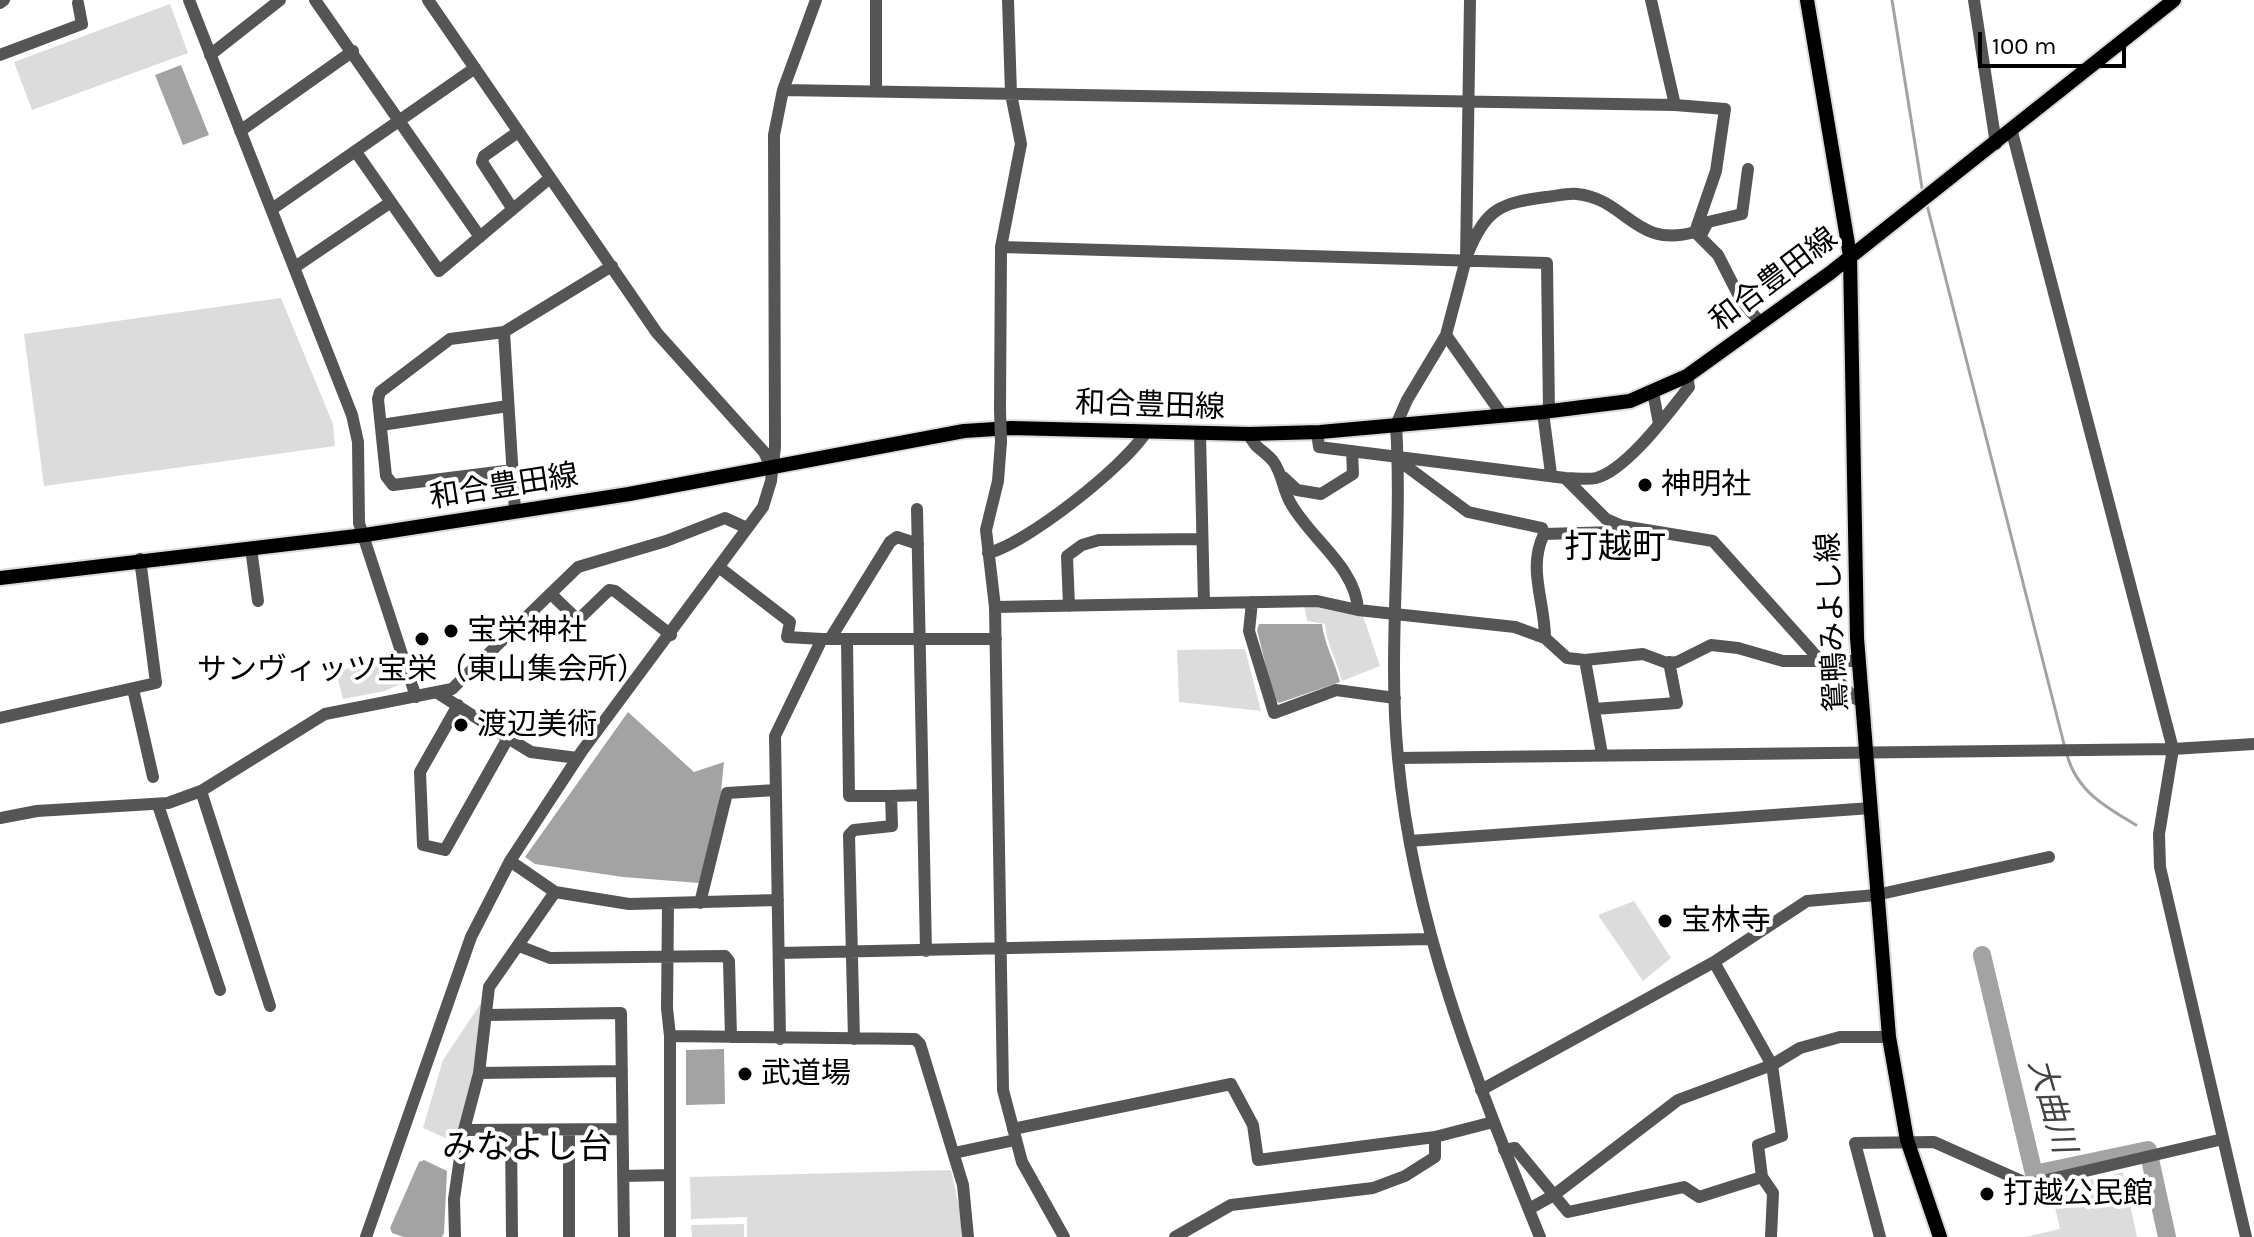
<!DOCTYPE html>
<meta charset="utf-8">
<style>
body{margin:0}
#map{position:relative;width:2254px;height:1237px;overflow:hidden;background:#fff;font-family:Karla,sans-serif}
canvas{display:block}
.scale{position:absolute;left:1978px;top:32px;width:148px;height:36px;box-sizing:border-box;border:4px solid #000;border-top:0;padding-left:10px;font-size:24px;line-height:28px;white-space:nowrap;color:#000;-webkit-text-stroke:6px #fff;paint-order:stroke}
</style>
<div id="map">
<canvas width="2254" height="1237"></canvas>
<div class="scale">100 m</div>
</div>
<script>
const ctx = document.querySelector('canvas').getContext('2d');
ctx.lineJoin = 'round';
function fill(path, color) {
  ctx.fillStyle = color;
  ctx.fill(path, 'evenodd');
}
function stroke(path, color, width, dash) {
  ctx.strokeStyle = color;
  ctx.lineWidth = width;
  ctx.lineCap = dash ? 'butt' : 'round';
  ctx.setLineDash(dash || []);
  ctx.stroke(path);
}
function label(font, color, halo, rows, align = 'center') {
  ctx.font = font + ' Karla,"Noto Sans JP",sans-serif';
  ctx.lineWidth = 8;
  ctx.setLineDash([]);
  ctx.textBaseline = 'middle';
  ctx.strokeStyle = halo;
  ctx.fillStyle = color;
  for (const [text, x, y, turn = 0] of rows) {
    ctx.save();
    ctx.translate(x, y);
    ctx.rotate((+turn || 0) * Math.PI / 180);
    ctx.textAlign = isNaN(turn) ? turn : align;
    if (halo) ctx.strokeText(text, 0, 0);
    ctx.fillText(text, 0, 0);
    ctx.restore();
  }
}
fill(new Path2D(`
 M170 4 188 53 32 110 14 62Z
 M281 298 333 424 335 446 44 486 24 334Z
 M1304 604 1362 613 1380 666 1342 681C1337 662 1326 642 1325 624L1307 621Z
 M1245 649 1261 711 1179 702 1177 650Z
 M397 654 403 683 385 691 343 699 336 672Z
 M1634 901 1671 958 1643 981 1598 915Z
 M483 1000 473 1072 457 1143 423 1128 443 1060Z
 M951 1170 961 1216V1237H747V1217L691 1219 690 1177Z
 M2123 1172 2137 1237H2025L2060 1229 2051 1190Z
 M744 1224V1237H692L691 1225Z`), '#dcdcdc');
fill(new Path2D(`
 M181 65 209 135 183 145 155 75Z
 M1259 624H1322C1324 643 1335 662 1340 682L1279 703 1274 699 1257 630Z
 M628 712 694 772 724 762 720 801 699 883 623 877 535 864 525 857Z
 M724 1049 725 1104 686 1105V1050Z
 M424 1160 447 1171 444 1233 442 1237H404L392 1233 390 1228 419 1162Z`), '#a3a3a3');
stroke(new Path2D(`
 M1892 0 1923 194
 M1927 205 2065 748
 M2067 755C2077 791 2105 807 2136 825`), '#a3a3a3', 3);
stroke(new Path2D(`
 M1982 955 2034 1174 2148 1150 2167 1237`), '#a3a3a3', 18);
const major = new Path2D(`
 M1807 0 1850 256 1857 638 1889 1037 1907 1140 1940 1237
 M0 578 365 535 629 494 964 431 1011 428 1249 434 1320 432 1543 412 1630 401 1687 376 1830 273 2174 0`);
stroke(major, '#dbdbdb', 18);
stroke(new Path2D(`
 M189 0 352 415 358 442 359 523 416 697
 M315 0 480 237
 M428 0 657 333 764 452 771 467
 M1470 0 1466 259 1446 335 1407 400 1396 425C1403 536 1387 647 1398 758 1413 926 1477 1082 1540 1237
 M1974 0 1996 144
 M0 3 4 0
 M0 55 82 24 78 3
 M210 55 280 0
 M783 90 1675 105 1651 0
 M876 90V0
 M1675 105 1725 109 1716 171 1695 232
 M240 131 353 51
 M2012 132 2173 749 2159 834 2160 867 2246 1237
 M356 152 439 271 550 178
 M512 208 482 162 484 156 518 132
 M272 209 475 68
 M1701 235 1708 222 1742 214 1748 169
 M1001 247 1547 263 1549 412
 M1468 253C1486 208 1501 203 1546 197 1556 196 1568 193 1577 194 1627 199 1634 249 1695 232L1718 255 1742 302 1761 323
 M295 267 391 202
 M504 332 450 339 380 392 378 399 386 476 393 485 513 470
 M1446 335 1503 416
 M1653 392 1659 424
 M1000 410 1001 247 1021 144 1011 94 1008 0
 M1543 412 1551 474
 M381 425 508 406
 M1317 432 1319 447 1565 478C1575 478 1587 480 1596 478 1627 470 1669 412 1689 387L1687 376
 M1200 434 1204 603
 M1249 434C1254 448 1264 450 1273 461 1282 473 1283 489 1290 502 1310 539 1356 567 1358 610
 M1001 442 998 481 986 530 995 607 1003 1090 1022 1162 1064 1237
 M1398 460 1468 512 1542 528 1544 534 1615 532 1622 526
 M1283 477 1297 490 1321 494 1353 474 1352 451
 M1565 478 1606 519 1622 526 1713 541 1854 698 1863 702
 M917 509 926 951
 M515 511 504 332 612 266
 M1544 534C1527 569 1545 601 1545 638
 M251 548 258 601
 M988 553C1026 544 1125 466 1146 432
 M720 568 790 622 787 637 822 639
 M551 594 578 620 609 590 615 591 671 635
 M1252 602 1249 631 1274 713 1336 690 1395 698
 M1069 606 1067 556 1082 545 1099 540 1202 539
 M995 607 1317 601 1358 610 1515 627 1545 638 1567 658 1585 660 1643 654 1667 663 1677 662 1711 645 1738 648 1783 661H1859
 M830 639 890 542 897 537 918 544
 M847 639 849 796H891L892 826 854 830 849 835 854 1039
 M1585 660 1602 754
 M133 689 153 777
 M436 692 508 738 445 850 423 845 420 772 458 705
 M1594 709 1677 703 1669 662
 M0 718 156 683 140 559
 M508 738 531 752 577 758
 M1398 758 2173 749 2254 744
 M201 791 270 1006
 M891 796 923 795
 M158 805 220 990
 M0 818 37 811 168 803 201 791 325 714 452 689 578 567 666 541 725 518 747 528
 M1410 841 1871 808
 M510 861 555 892 629 904 778 900
 M700 903 727 793 776 790
 M668 905 667 1008 670 1036
 M519 946 550 958 725 956 729 961 731 1037
 M779 953 1430 939
 M1714 962 1772 1065 1782 1136 1758 1145 1762 1177 1773 1193 1771 1237
 M486 1015 621 1013 624 1237
 M780 1039 775 736 822 639H996
 M479 1073 622 1071
 M1481 1090 1714 962 1807 901 1876 895 2049 857
 M1013 1129 1231 1084 1253 1125 1258 1160 1435 1137
 M464 1130 622 1129
 M511 1131 512 1237
 M569 1131V1237
 M1504 1150 1515 1148 1568 1212 1684 1187 1699 1197 1762 1177
 M954 1153 1015 1140
 M623 1176 670 1175
 M1529 1209 1554 1195 1678 1100 1772 1065 1800 1048 1840 1037H1889
 M366 1237 471 937 510 861 582 751 763 507 771 481 775 447 774 135 783 90 816 0
 M455 1237 454 1199 464 1130 479 1073 489 987 555 892
 M670 1237V1036L915 1039 920 1044 963 1185 968 1237
 M1175 1237 1231 1205 1373 1188 1405 1176 1435 1157V1137L1493 1122
 M1880 1237 1855 1143 1934 1142 2026 1183H2034L2223 1139`), '#555', 12);
stroke(major, '#000', 14);
stroke(new Path2D(`
 M1000 410 1001 442`), '#555', 12);
for (const [x, y, r, color] of [
 [1645,485,8,"#000"],
 [451,631,8,"#000"],
 [422,639,8,"#000"],
 [461,725,8,"#000"],
 [1665,921,8,"#000"],
 [745,1074,8,"#000"],
 [1987,1194,8,"#000"]
]) {
  const dot = new Path2D();
  dot.arc(x, y, r, 0, 2 * Math.PI);
  ctx.fillStyle = color;
  ctx.fill(dot);
  stroke(dot, '#fff', 3);
}
label('30px', '#000', '#fff', [
 ["和合豊田線",1774,280,-37],
 ["和合豊田線",1150,406,2],
 ["和合豊田線",504,487,-9],
 ["鴛鴨みよし線",1833,622,-93]
]);
label('30px', '#000', '#fff', [
 ["神明社",1661,485],
 ["宝栄神社",467,631],
 ["サンヴィッツ宝栄（東山集会所）",422,670,"center"],
 ["渡辺美術",477,725],
 ["宝林寺",1681,921],
 ["武道場",761,1074],
 ["打越公民館",2003,1194]
], 'left');
label('italic 32px', '#444', '#fff', [
 ["大曲川",2051,1106,74]
]);
label('34px', '#000', '#fff', [
 ["打越町",1615,548],
 ["みなよし台",527,1148]
]);
</script>
